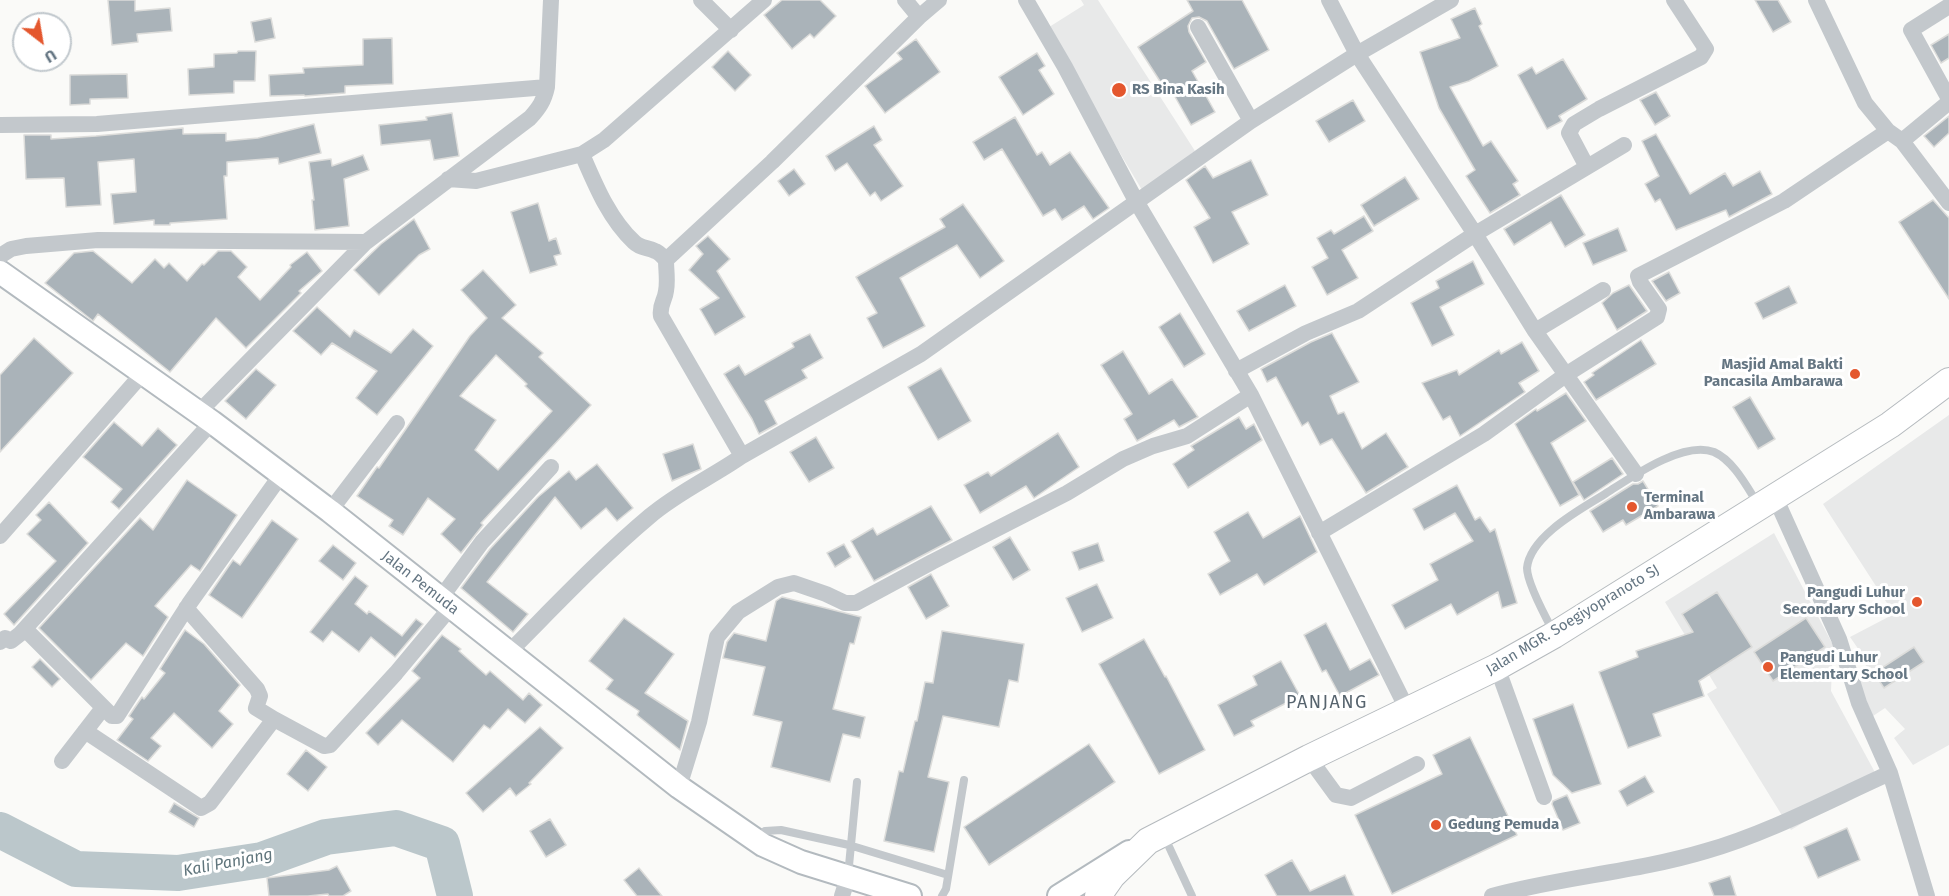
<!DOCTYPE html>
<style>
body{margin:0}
#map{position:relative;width:1949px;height:896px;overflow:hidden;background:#fafaf8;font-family:"Fira Sans",sans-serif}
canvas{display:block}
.north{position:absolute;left:12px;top:12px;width:60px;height:60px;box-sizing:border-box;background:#fff;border:2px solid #c1c8cd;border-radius:50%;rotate:149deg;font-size:16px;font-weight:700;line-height:24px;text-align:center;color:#657683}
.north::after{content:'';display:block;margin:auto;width:21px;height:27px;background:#e4572e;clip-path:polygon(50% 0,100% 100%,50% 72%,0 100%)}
</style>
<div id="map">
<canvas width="1949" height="896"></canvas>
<div class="north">U</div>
</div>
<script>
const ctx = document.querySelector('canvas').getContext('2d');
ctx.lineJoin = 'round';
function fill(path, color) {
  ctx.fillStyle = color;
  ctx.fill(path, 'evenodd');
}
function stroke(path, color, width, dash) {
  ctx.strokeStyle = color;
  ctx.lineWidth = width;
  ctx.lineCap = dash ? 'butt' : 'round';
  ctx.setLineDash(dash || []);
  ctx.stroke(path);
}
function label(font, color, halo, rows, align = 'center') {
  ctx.font = font + ' "Fira Sans",sans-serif';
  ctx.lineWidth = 6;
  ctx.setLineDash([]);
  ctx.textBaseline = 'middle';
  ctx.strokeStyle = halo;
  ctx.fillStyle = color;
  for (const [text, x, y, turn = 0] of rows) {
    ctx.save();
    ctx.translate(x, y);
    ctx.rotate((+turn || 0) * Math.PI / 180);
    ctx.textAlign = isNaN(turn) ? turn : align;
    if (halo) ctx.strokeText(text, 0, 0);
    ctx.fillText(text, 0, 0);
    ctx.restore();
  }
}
fill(new Path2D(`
 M1081 0H1098L1195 151 1142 190 1046 29 1084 5Z
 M1949 415V745L1913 765 1894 738 1905 729 1885 708 1873 716 1856 677 1868 663 1850 637 1894 614 1823 504Z
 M1774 533 1833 645 1831 691 1878 778 1791 830 1707 694 1717 688 1665 602Z`), '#e8e9e9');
stroke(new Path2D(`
 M0 830 76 869 178 873 262 860 326 837 396 828 442 844 455 896`), '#bbc7cb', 36);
const building = new Path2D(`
 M108 0H135V11L170 8 172 31 137 34 138 42 112 45Z
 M782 0H820L836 16 814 38 810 34 792 49 764 15Z
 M1187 0H1242L1269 50 1234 69 1207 21 1199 17 1192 18 1188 26 1189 32 1206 62 1192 71 1215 112 1191 125 1169 86 1165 89 1138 47 1193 11Z
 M1755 0H1778L1791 22 1773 32Z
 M1475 8 1482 24 1479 26 1498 66 1469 81 1450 87 1483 146 1491 141 1518 181 1513 184 1520 195 1490 213 1466 176 1475 170 1439 108 1420 52 1460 38 1451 19Z
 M271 18 275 38 255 42 251 22Z
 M1949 34V58L1941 63 1931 45Z
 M392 38 393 84 345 86V93L305 96 304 95 270 96 269 75 304 73 303 68 363 65V39Z
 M916 39 940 72 885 113 865 86 902 59 897 53Z
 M238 51H256L255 81H234V93L189 95 188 69 214 67V54L237 53Z
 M728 51 751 75 735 91 712 67Z
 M1037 53 1045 66 1039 70 1054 94 1023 115 999 77Z
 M1563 59 1587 99 1559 116 1562 121 1547 129 1518 75 1532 67 1536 74Z
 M127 74 128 98 90 99V104L70 105V75Z
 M1656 92 1670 116 1655 125 1640 100Z
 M1353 100 1365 121 1329 142 1316 121Z
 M452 113 459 156 434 160 430 140 381 145 379 125 427 120 426 117Z
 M1949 116V133L1934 147 1924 136Z
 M1015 117 1037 155 1042 152 1050 165 1070 152 1109 208 1093 219 1084 206 1062 220 1055 209 1043 216 1002 149 984 160 973 142Z
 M314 124 321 153 279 164 278 158 227 162V176H224L227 219 170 223V225H154V220L114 224 111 194 136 192 134 159 98 162 101 205 66 207 64 178 26 179 24 135H51V139L96 136 183 128V134L226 133V141L258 138Z
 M874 126 882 140 874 145 903 186 881 201 875 192 870 196 847 163 835 171 826 156Z
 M1656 134 1690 194 1725 173 1733 186 1760 171 1772 194 1729 217 1726 210 1676 230 1660 199 1655 202 1645 184 1659 176 1642 141Z
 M363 155 369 170 344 179 349 226 315 230 312 200H314L309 162 331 159 332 166Z
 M1251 160 1268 195 1232 212 1249 244 1213 263 1194 227 1210 218 1186 180 1205 166 1213 178Z
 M794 169 805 184 789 196 778 181Z
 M1405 177 1419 199 1374 226 1361 205Z
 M1561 195 1585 235 1565 247 1551 222 1514 245 1504 229Z
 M1933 200 1949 218V299L1899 222Z
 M538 203 549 241 556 238 561 254 554 256 557 265 530 273 511 212Z
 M963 204 1004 261 980 278 957 245 900 278 925 326 883 348 867 318 877 313 856 277 945 227 940 219Z
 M1364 216 1373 231 1342 250 1358 278 1327 295 1312 267 1328 258 1317 238 1331 230 1334 234Z
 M414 219 430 249 419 255 379 295 354 270 381 244Z
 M1618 228 1627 251 1593 265 1583 243Z
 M708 236 730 259 717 271 745 317 715 335 700 309 719 298 689 270 703 254 696 246Z
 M93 251 132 283 155 259 164 268 169 263 187 281 202 264 204 265 218 251H231L247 267 238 277 260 300 291 267 290 265 307 252 322 271 299 291 301 293 246 348 216 318 170 372 98 314 93 321 45 283 74 253Z
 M1473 261 1484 284 1440 307 1454 335 1432 346 1411 303 1439 288 1436 281Z
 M483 270 516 305 502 318 543 353 539 357 591 405 481 523 483 525 461 553 441 534 455 519 428 498 403 535 389 526 393 520 357 496 377 467 379 468 470 336 487 318 461 290ZM496 355 527 384 525 386 552 411 498 470 475 450 496 420 460 396Z
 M1669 272 1680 293 1666 301 1652 281Z
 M1285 285 1296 306 1249 331 1237 311Z
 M1629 285 1647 311 1617 330 1602 303 1613 293Z
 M1789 286 1797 303 1763 319 1755 303Z
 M317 307 350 337 354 330 391 353 413 329 433 346 377 415 356 398 377 371 332 343 321 355 293 331Z
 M1180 313 1205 354 1184 367 1159 327Z
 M1332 333 1359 382 1330 396 1338 414 1344 412 1362 449 1386 433 1408 467 1366 493 1332 439 1320 445 1308 422 1302 426 1276 377 1267 382 1261 369 1311 342Z
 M810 334 823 358 802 370 807 378 765 401 777 424 759 434 752 419 724 374 739 365 745 375 794 347 792 343Z
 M34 338 73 373 0 452V375Z
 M1641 340 1656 364 1596 400 1584 382 1594 375 1592 373Z
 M1522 342 1539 371 1519 383 1525 392 1460 436 1450 416 1443 420 1422 383 1457 370 1459 375 1499 350 1501 354Z
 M1123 351 1149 394 1172 379 1198 417 1179 427 1174 420 1137 441 1124 419 1132 414 1101 365Z
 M941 368 971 421 938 440 908 387Z
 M256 369 276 385 246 419 225 401Z
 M1566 393 1586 421 1551 443 1579 495 1560 506 1515 424 1536 409 1537 411Z
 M1750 397 1775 439 1758 449 1733 407Z
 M1239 417 1246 429 1254 424 1262 440 1188 488 1173 464 1194 450 1191 446Z
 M114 422 142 446 158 428 177 445 119 509 111 502 122 489 83 457Z
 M1058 433 1079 467 1034 498 1026 486 980 513 964 485 988 472 991 476Z
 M816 437 834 468 809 482 790 452Z
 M693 444 701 469 672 481 663 454Z
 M1612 458 1623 474 1584 500 1573 482Z
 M597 464 633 508 617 521 606 508 581 529 555 497 487 582 528 614 513 632 461 588 490 549 538 497 569 471 576 480Z
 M187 480 237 515 200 571 191 565 155 606 168 617 143 656 126 643 91 680 39 628 140 518 153 530Z
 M1643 481 1658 506 1626 525 1623 520 1603 532 1590 511 1633 484H1638Z
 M1457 485 1475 520 1480 517 1490 532 1495 529 1517 603 1502 608 1498 592 1457 615 1451 604 1405 629 1392 605 1438 580 1430 564 1473 541 1455 513 1424 530 1413 509Z
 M49 502 88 543 14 625 4 614 56 561 27 534 41 520 36 515Z
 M931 506 952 540 874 581 851 541 873 528 877 535Z
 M1248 512 1263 538 1300 516 1317 552 1264 585 1257 574 1220 595 1208 574 1230 561 1214 532Z
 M272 520 298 539 242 618 209 595 233 560 240 565Z
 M1010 537 1030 570 1013 580 993 547Z
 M1098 543 1104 561 1079 570 1072 552Z
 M844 544 851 557 835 567 827 553Z
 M333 545 356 563 343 580 319 561Z
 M931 574 949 606 926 619 908 587Z
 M355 576 368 586 355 604 367 614 369 611 402 636 416 619 423 624 395 657 371 637 359 652 332 631 323 642 310 632Z
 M1097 584 1113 618 1082 632 1066 598Z
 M1717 592 1752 647 1699 681 1704 696 1653 714 1661 736 1628 748 1599 672 1638 657 1636 651 1693 632 1682 614Z
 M782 597 861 617 854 644 850 643 833 709 865 717 860 738 843 734 830 782 771 767 782 722 753 715 765 667 723 658 727 642 734 633 766 641 776 601Z
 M624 618 674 654 645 693 688 721 680 750 637 715 639 711 606 689 613 680 589 661Z
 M1806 618 1825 647 1773 681 1754 652Z
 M1326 623 1350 670 1370 659 1379 675 1340 696 1326 670 1322 672 1304 635Z
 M185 630 204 644 240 685 219 711 233 724 212 748 174 713 151 738 161 746 148 761 117 740 133 719 129 716 142 697 144 699 165 673 160 669Z
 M942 631 1024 644 1018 682 1009 680 999 727 943 716 928 777 949 782 934 852 884 841 899 771 903 772 915 721H917L925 682 933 683Z
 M442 635 461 649 459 651 486 675 490 671 523 700 529 693 542 705 525 723 508 709 490 729 484 725 453 762 402 720 378 745 366 733 420 678 412 671Z
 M1144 639 1165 677 1166 676 1205 750 1159 774 1099 664Z
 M1914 647 1924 662 1884 688 1874 673Z
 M40 659 60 679 52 687 32 667Z
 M1281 661 1300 696 1251 721 1254 726 1234 736 1218 705 1257 685 1253 676Z
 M1573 704 1601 784 1572 793 1553 775 1533 719Z
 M540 727 563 748 529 783 531 784 516 796 510 788 483 812 466 793Z
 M1470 737 1517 835 1392 894 1355 815 1442 774 1433 755Z
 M1089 744 1115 782 989 865 964 827Z
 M306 750 327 767 308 791 287 774Z
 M1645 776 1654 792 1627 806 1619 791Z
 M1567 795 1580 823 1563 830 1552 804 1553 801Z
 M174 803 199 818 194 827 169 812Z
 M550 819 566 845 546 857 530 831Z
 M1847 828 1860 860 1818 878 1804 847Z
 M1292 860 1310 891 1345 875 1354 896H1277L1265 875Z
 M337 866 351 891 343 896H329L328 894 308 896H269L267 878 329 870Z
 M639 868 662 896H637L624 880Z
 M1730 876 1736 896H1714L1709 883Z`);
fill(building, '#aab3b9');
stroke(building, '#dcdcda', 1.5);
const secondary = new Path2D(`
 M0 272 212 422 330 511 679 787 763 845 801 862 910 896
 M1059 896 1129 852`);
const primary = new Path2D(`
 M1098 896 1112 876 1148 841 1309 758 1497 667 1554 635 1890 425 1949 381`);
stroke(secondary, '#b3babf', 26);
stroke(primary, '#b5babe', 28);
stroke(new Path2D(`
 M1553 631C1546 618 1527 582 1527 568 1530 536 1581 509 1605 494 1630 478 1683 440 1714 452 1734 461 1747 487 1758 504
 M1164 836 1192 896
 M763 843 765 831 781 830 849 845 948 875
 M848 876 857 782
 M942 896 946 889 964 780`), '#c3c8cc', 8);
stroke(new Path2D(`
 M701 0 731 30
 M905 0 919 17
 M1026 0 1065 67 1136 201 1251 395 1407 709
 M1329 0 1357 54 1475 234 1535 331 1636 474
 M1816 0 1865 103 1888 131 1902 141 1949 203
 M1198 27 1251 121
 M0 125 97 124 547 87
 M1902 141 1948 103 1949 99 1911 30 1949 6
 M582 154C595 184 609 219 634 242 641 249 648 247 655 251 659 252 663 257 666 260
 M1587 167 1569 133 1574 124 1599 109 1701 57 1706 49 1674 0
 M448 179 476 181 582 154 604 140 764 0
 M0 256 11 249 26 246 98 240 366 242
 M1535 331 1603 290
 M1236 371 1306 333 1358 311 1475 234 1624 145
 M199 412 366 242 530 118C539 108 544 101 547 87L551 0
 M742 456 661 316C659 305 665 301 666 291 668 281 666 270 666 260L772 162 919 17 939 0
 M1775 497 1839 639 1859 703 1890 773 1927 896
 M330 511 397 423
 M1319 533 1484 434 1567 374 1657 317 1659 309 1640 282 1638 276 1784 201 1888 131
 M0 536 144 372
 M440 599 482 542 551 467
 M25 629 112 716H117L189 604 281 475
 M0 642 5 638 11 641 20 634 212 422
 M509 652C555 606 600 558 650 516 678 492 712 477 742 456L921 354 1251 121 1357 54 1451 0
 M1497 667 1544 797
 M274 719 324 746 330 745 396 673 451 607
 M85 731 201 808 210 803 274 719 256 708 260 696 257 689 186 608
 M1309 758 1336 795 1351 798 1417 764
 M62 761 103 708
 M679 787 699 722 717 637 738 612 778 587 794 583 826 594 845 603H856L932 562 1067 493 1123 459 1153 446 1187 436 1251 395
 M842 896 848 877
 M1492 896C1562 877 1636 872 1706 851 1769 833 1830 800 1890 773`), '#c3c8cc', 16);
stroke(secondary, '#fff', 22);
stroke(primary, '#fff', 26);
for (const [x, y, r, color] of [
 [1119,90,8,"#e4572e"],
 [1855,374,6,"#e4572e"],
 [1632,507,6,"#e4572e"],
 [1917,602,6,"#e4572e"],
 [1768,667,6,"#e4572e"],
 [1436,825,6,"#e4572e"]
]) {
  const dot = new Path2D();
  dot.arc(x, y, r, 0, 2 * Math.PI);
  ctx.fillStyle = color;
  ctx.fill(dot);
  stroke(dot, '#fff', 2);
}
label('bold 15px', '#657683', '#fff', [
 ["RS Bina Kasih",1132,90],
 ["Masjid Amal Bakti",1843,365,"right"],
 ["Pancasila Ambarawa",1843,382,"right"],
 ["Terminal",1644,498],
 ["Ambarawa",1644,515],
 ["Pangudi Luhur",1905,593,"right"],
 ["Secondary School",1905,610,"right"],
 ["Pangudi Luhur",1780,658],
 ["Elementary School",1780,675],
 ["Gedung Pemuda",1448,825]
], 'left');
label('15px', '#657683', '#fff', [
 ["Jalan Pemuda",420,583,38],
 ["Jalan MGR. Soegiyopranoto SJ",1573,620,-31]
]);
label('italic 16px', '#60757c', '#fff', [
 ["Kali Panjang",228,863,-11]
]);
ctx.letterSpacing = '1.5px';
label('18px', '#57646e', '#fff', [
 ["PANJANG",1327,703]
]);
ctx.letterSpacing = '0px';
</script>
